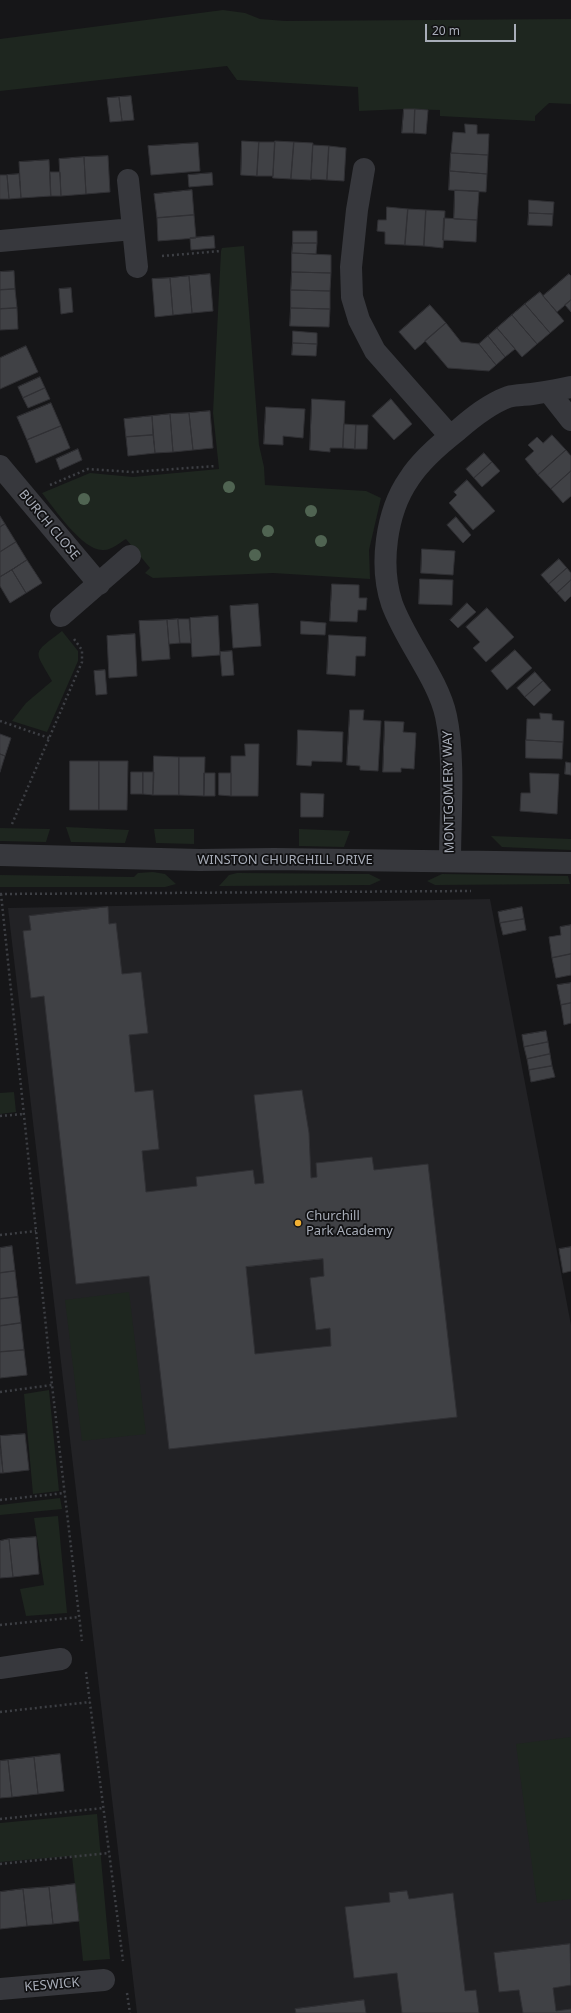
<!DOCTYPE html>
<style>
body{margin:0}
#map{position:relative;width:571px;height:2013px;overflow:hidden;background:#161618;font-family:"Noto Sans",sans-serif}
canvas{display:block}
.scale{position:absolute;left:425px;top:24px;width:91px;height:18px;box-sizing:border-box;border:2px solid #a8adb8;border-top:0;padding-left:5px;font-size:12px;line-height:14px;white-space:nowrap;color:#a8adb8;-webkit-text-stroke:3px #111113;paint-order:stroke}
</style>
<div id="map">
<canvas width="571" height="2013"></canvas>
<div class="scale">20 m</div>
</div>
<script>
const ctx = document.querySelector('canvas').getContext('2d');
ctx.lineJoin = 'round';
function fill(path, color) {
  ctx.fillStyle = color;
  ctx.fill(path, 'evenodd');
}
function stroke(path, color, width, dash) {
  ctx.strokeStyle = color;
  ctx.lineWidth = width;
  ctx.lineCap = dash ? 'butt' : 'round';
  ctx.setLineDash(dash || []);
  ctx.stroke(path);
}
function label(font, color, halo, rows, align = 'center') {
  ctx.font = font + ' "Noto Sans",sans-serif';
  ctx.lineWidth = 3.5;
  ctx.setLineDash([]);
  ctx.textBaseline = 'middle';
  ctx.strokeStyle = halo;
  ctx.fillStyle = color;
  for (const [text, x, y, turn = 0] of rows) {
    ctx.save();
    ctx.translate(x, y);
    ctx.rotate((+turn || 0) * Math.PI / 180);
    ctx.textAlign = isNaN(turn) ? turn : align;
    if (halo) ctx.strokeText(text, 0, 0);
    ctx.fillText(text, 0, 0);
    ctx.restore();
  }
}
fill(new Path2D(`
 M490 899 571 1325V2013H137L8 908Z`), '#222225');
fill(new Path2D(`
 M223 10 245 13 260 19 285 21 571 19V104L549 103 535 116V121L440 116V110L404 109 359 111 358 87 237 80 227 66 0 91V39Z
 M244 246 259 445 264 467 265 485 366 491 381 498 369 550 370 579 273 573 153 578 145 573 150 568 126 539C119 543 112 550 104 550 83 552 54 508 42 493L90 473 133 477 219 469 213 413 221 251 222 248Z
 M62 631 78 651V661L47 732 12 721 26 703 52 681C34 649 31 655 62 631Z
 M66 827 129 830 125 843 71 842Z
 M0 828 50 829 46 842 0 841Z
 M154 829H194V844L156 843Z
 M299 829 350 831 344 847 299 846Z
 M491 836 571 839V850L502 847Z
 M153 872 165 874 176 884 165 887H0V875L134 877 138 873Z
 M237 873 369 874 381 880 370 885 219 886 229 875Z
 M442 874 568 876 570 884 435 885 427 881Z
 M14 1092 16 1112 0 1114V1093Z
 M129 1292 146 1434 82 1441 65 1300Z
 M49 1390 59 1491 33 1494 24 1394Z
 M60 1498 62 1509 0 1515V1505Z
 M58 1516 67 1613 26 1616 20 1589 44 1585 34 1518Z
 M571 1737V1899L537 1903 516 1744Z
 M97 1814 110 1959 83 1961 72 1856 0 1862V1823Z`), '#1e261f');
const building = new Path2D(`
 M131 96 134 120 122 121 119 97Z
 M119 97 122 121 110 122 107 98Z
 M404 109H415L414 133H402Z
 M415 109 428 110 426 134 414 133Z
 M465 124 477 125V134H489L488 155 451 153 453 132 465 133Z
 M242 141 259 142 257 176 241 175Z
 M275 141 294 142 291 179 273 178Z
 M259 142H275L273 176H257Z
 M294 142 313 143 311 180 291 179Z
 M198 143 200 171 151 175 148 146Z
 M313 145 329 146 327 180 311 179Z
 M329 146 346 148 344 181 327 180Z
 M451 153 488 155 487 174 450 171Z
 M108 156 110 192 86 194 84 157Z
 M84 157 86 194 61 196 59 159Z
 M49 160 51 196 21 198 19 162Z
 M450 171 487 174 486 192 449 190Z
 M50 172H60L61 196H51Z
 M212 173 213 185 189 187 188 175Z
 M19 174 21 198 9 199 7 175Z
 M0 175H7L9 199H0Z
 M192 190 194 215 157 218 154 194Z
 M455 190 479 191 477 220 454 219Z
 M529 200 554 202 553 214 529 213Z
 M387 207 408 209 405 245 385 244V232L377 231 378 220H386Z
 M408 209 426 210 424 246 405 245Z
 M426 210 445 211 443 248 424 246Z
 M529 213 553 214 552 226 528 225Z
 M194 215 196 238 158 241 157 218Z
 M444 218 477 220 476 242 443 240Z
 M293 231H317V243H293Z
 M214 236 215 248 191 250 190 238Z
 M293 243H317L316 254 292 253Z
 M292 253 331 255V273L292 272Z
 M14 271 15 289 0 290V272Z
 M292 272 331 273 330 291 291 290Z
 M210 274 213 311 192 313 189 276Z
 M569 274 571 276V300L557 312 543 296Z
 M189 276 192 313 173 315 170 278Z
 M170 278 173 315 155 317 152 279Z
 M71 288 73 312 61 314 59 289Z
 M15 289 17 308 0 309V290Z
 M291 290 330 291V309L291 308Z
 M540 292 564 321 550 333 525 304Z
 M571 300V312L565 305Z
 M525 304 550 333 537 344 512 315Z
 M430 305 446 323 415 350 399 332Z
 M17 308 18 329 0 330V309Z
 M291 308 330 309 329 327 290 326Z
 M512 315 537 344 522 357 497 328Z
 M446 323 461 342 479 344 496 365 489 371 448 368 425 341Z
 M497 328 515 349 505 357 488 336Z
 M293 331 317 333V344L293 343Z
 M488 336 505 357 496 365 479 344Z
 M293 343 317 344 316 356 292 355Z
 M26 346 38 372 0 389V358Z
 M40 377 45 388 23 398 18 387Z
 M45 388 50 399 28 408 23 398Z
 M312 399 345 401 343 448H330V452L310 450Z
 M391 399 412 424 394 440 372 416Z
 M51 403 61 426 27 440 17 417Z
 M266 407 305 409 303 438 283 436V445L264 444Z
 M210 411 213 448 193 450 189 413Z
 M189 413 193 450 173 452 170 414Z
 M170 414 173 452 155 453 152 416Z
 M152 416 153 435 126 437 124 419Z
 M344 424 356 425 355 449 343 448Z
 M356 425H368L367 449H355Z
 M61 426 70 448 36 463 27 440Z
 M153 435 155 453 128 456 126 437Z
 M552 435 566 450 538 475 525 459 534 451 528 445 537 437 543 443Z
 M78 449 82 460 60 470 56 459Z
 M566 450 571 456V471L551 489 538 475Z
 M484 453 492 462 474 478 466 469Z
 M492 462 500 471 482 487 474 478Z
 M571 471V496L563 503 551 489Z
 M467 480 495 511 473 530 449 503 457 495 454 492Z
 M0 516 5 524 0 527Z
 M456 517 471 535 463 543 447 525Z
 M5 524 16 542 0 552V527Z
 M16 542 27 560 0 577V552Z
 M422 549 455 551 453 575 421 573Z
 M559 559 567 568 549 584 541 575Z
 M27 560 42 583 26 593 12 570Z
 M567 568 571 573V580L557 593 549 584Z
 M12 570 26 593 10 603 0 586V577Z
 M420 579 453 580 452 605 419 604Z
 M571 580V596L565 602 557 593Z
 M332 584 359 585V598H367L366 610H358L357 622 330 621Z
 M467 603 476 612 458 628 450 620Z
 M258 604 261 646 233 648 230 606Z
 M487 608 514 637 486 662 473 648 480 642 466 627Z
 M218 616 220 655 192 657 190 618Z
 M178 619H189L191 643H180Z
 M178 619 180 643 169 644 167 620Z
 M167 620 170 659 142 661 139 621Z
 M301 621 326 623 325 635 301 634Z
 M135 634 137 676 109 678 107 636Z
 M329 635 366 637 365 656H356L355 676 327 674Z
 M515 650 532 668 507 690 491 671Z
 M232 651 234 675 222 676 220 652Z
 M105 670 107 694 96 695 94 671Z
 M535 672 543 681 525 697 517 688Z
 M543 681 551 690 534 706 525 697Z
 M350 710H364L363 720 381 721 378 771 360 770V766L347 765Z
 M540 713 552 714V720L564 721 563 742 526 740 527 719H540Z
 M385 721 404 722 403 732 416 733 414 769 401 768V772H383Z
 M298 730 343 732 342 762 312 761 311 766 297 765Z
 M0 734 11 738 5 756 0 754Z
 M526 740 563 742 562 759 526 758Z
 M245 744H259L258 796H231V756H245Z
 M0 754 5 756 0 772Z
 M154 756 179 757V795H153Z
 M179 757H205L204 796 179 795Z
 M70 761H99V810H70Z
 M99 761H128L127 810H99Z
 M566 762 571 763V775L565 774Z
 M131 772H143V794H131Z
 M143 772H154L153 795 143 794Z
 M204 773H215V796H204Z
 M219 773H231V796L219 795Z
 M530 773 559 774 557 814 520 811 521 793H530Z
 M301 793 324 794 323 817H301Z
 M108 907 109 924 116 923 122 974 141 972 148 1033 129 1035 135 1092 153 1090 159 1149 142 1151 146 1192 197 1186 196 1177 253 1170 255 1184 264 1183 254 1095 302 1090 309 1133 311 1178 317 1177 316 1163 372 1157 374 1170 428 1164 457 1417 169 1449 149 1276 76 1284 44 996 31 998 23 931 31 930 29 916ZM323 1259 324 1276 310 1278 316 1330 330 1328 331 1346 255 1354 246 1267Z
 M522 907 524 919 500 923 498 912Z
 M524 919 526 930 503 935 500 923Z
 M571 925V954L552 958 549 937 561 935 560 927Z
 M571 954V975L556 978 552 958Z
 M571 983V1003L561 1005 557 985Z
 M571 1003V1023L564 1025 561 1005Z
 M546 1031 548 1042 524 1047 522 1035Z
 M548 1042 550 1054 527 1059 524 1047Z
 M550 1054 552 1066 529 1070 527 1059Z
 M552 1066 555 1077 531 1082 529 1070Z
 M12 1246 15 1271 0 1273V1248Z
 M571 1247V1271L563 1273 559 1249Z
 M15 1271 18 1297 0 1299V1273Z
 M18 1297 21 1323 0 1326V1299Z
 M21 1323 24 1350 0 1352V1326Z
 M24 1350 27 1375 0 1378V1352Z
 M25 1434 29 1470 3 1473 0 1436Z
 M0 1448 3 1473H0Z
 M36 1537 39 1574 13 1577 9 1539Z
 M9 1539 13 1577 0 1578V1541Z
 M60 1754 64 1791 38 1794 34 1757Z
 M34 1757 38 1794 12 1797 8 1760Z
 M8 1760 12 1797 0 1798V1761Z
 M75 1884 79 1921 53 1924 49 1887Z
 M49 1887 53 1924 27 1926 23 1889Z
 M23 1889 27 1926 0 1929V1892Z
 M407 1891 409 1899 453 1893 465 1991 476 1990 479 2013H402L397 1973 354 1978 345 1907 390 1902 389 1893Z
 M570 1944 571 1985 553 1988 556 2011 571 2009V2013H523L519 1990 499 1992 494 1953Z
 M364 2000 366 2013H296L295 2009Z`);
fill(building, '#404145');
stroke(building, '#303034', 1);
stroke(new Path2D(`
 M162 256 221 251
 M50 485 88 469 132 472 216 466
 M0 721 49 738
 M12 824 82 662V650L74 639
 M0 894 471 891
 M1 894 52 1385 82 1641
 M0 1116 24 1114
 M0 1235 36 1231
 M0 1392 52 1385
 M0 1500 65 1493
 M0 1625 79 1617
 M86 1672 123 1961
 M0 1712 90 1702
 M0 1819 103 1808
 M0 1864 109 1853
 M127 1993 130 2013`), '#3d3f44', 2.5, [2, 3]);
stroke(new Path2D(`
 M364 169 357 210 351 267 352 297 359 320 375 351 450 436
 M128 180 137 267
 M0 241 133 229
 M549 392 571 420
 M0 466 99 584
 M61 616 130 556
 M0 855 200 860 274 859 571 863
 M450 861C450 817 455 758 446 716 438 679 406 642 392 604 379 566 386 512 409 479 421 460 440 444 458 430 473 417 489 404 508 397 515 395 525 395 532 394 545 392 558 390 571 387
 M0 1668 61 1659
 M0 1989 104 1980`), '#37383d', 22);
ctx.fillStyle = '#506452';
for (const [x, y] of [
 [229,487],
 [84,499],
 [311,511],
 [268,531],
 [321,541],
 [255,555]
]) {
  ctx.beginPath();
  ctx.arc(x, y, 6, 0, 2 * Math.PI);
  ctx.fill();
}
for (const [x, y, r, color] of [
 [298,1223,4,"#f2b134"]
]) {
  const dot = new Path2D();
  dot.arc(x, y, r, 0, 2 * Math.PI);
  ctx.fillStyle = color;
  ctx.fill(dot);
  stroke(dot, '#111113', 1.5);
}
label('13px', '#a8adb8', '#111113', [
 ["BURCH CLOSE",49,525,50],
 ["MONTGOMERY WAY",449,792,-91],
 ["WINSTON CHURCHILL DRIVE",285,860],
 ["KESWICK",52,1985,-5]
]);
label('13px', '#a8adb8', '#111113', [
 ["Churchill",306,1216],
 ["Park Academy",306,1231]
], 'left');
</script>
